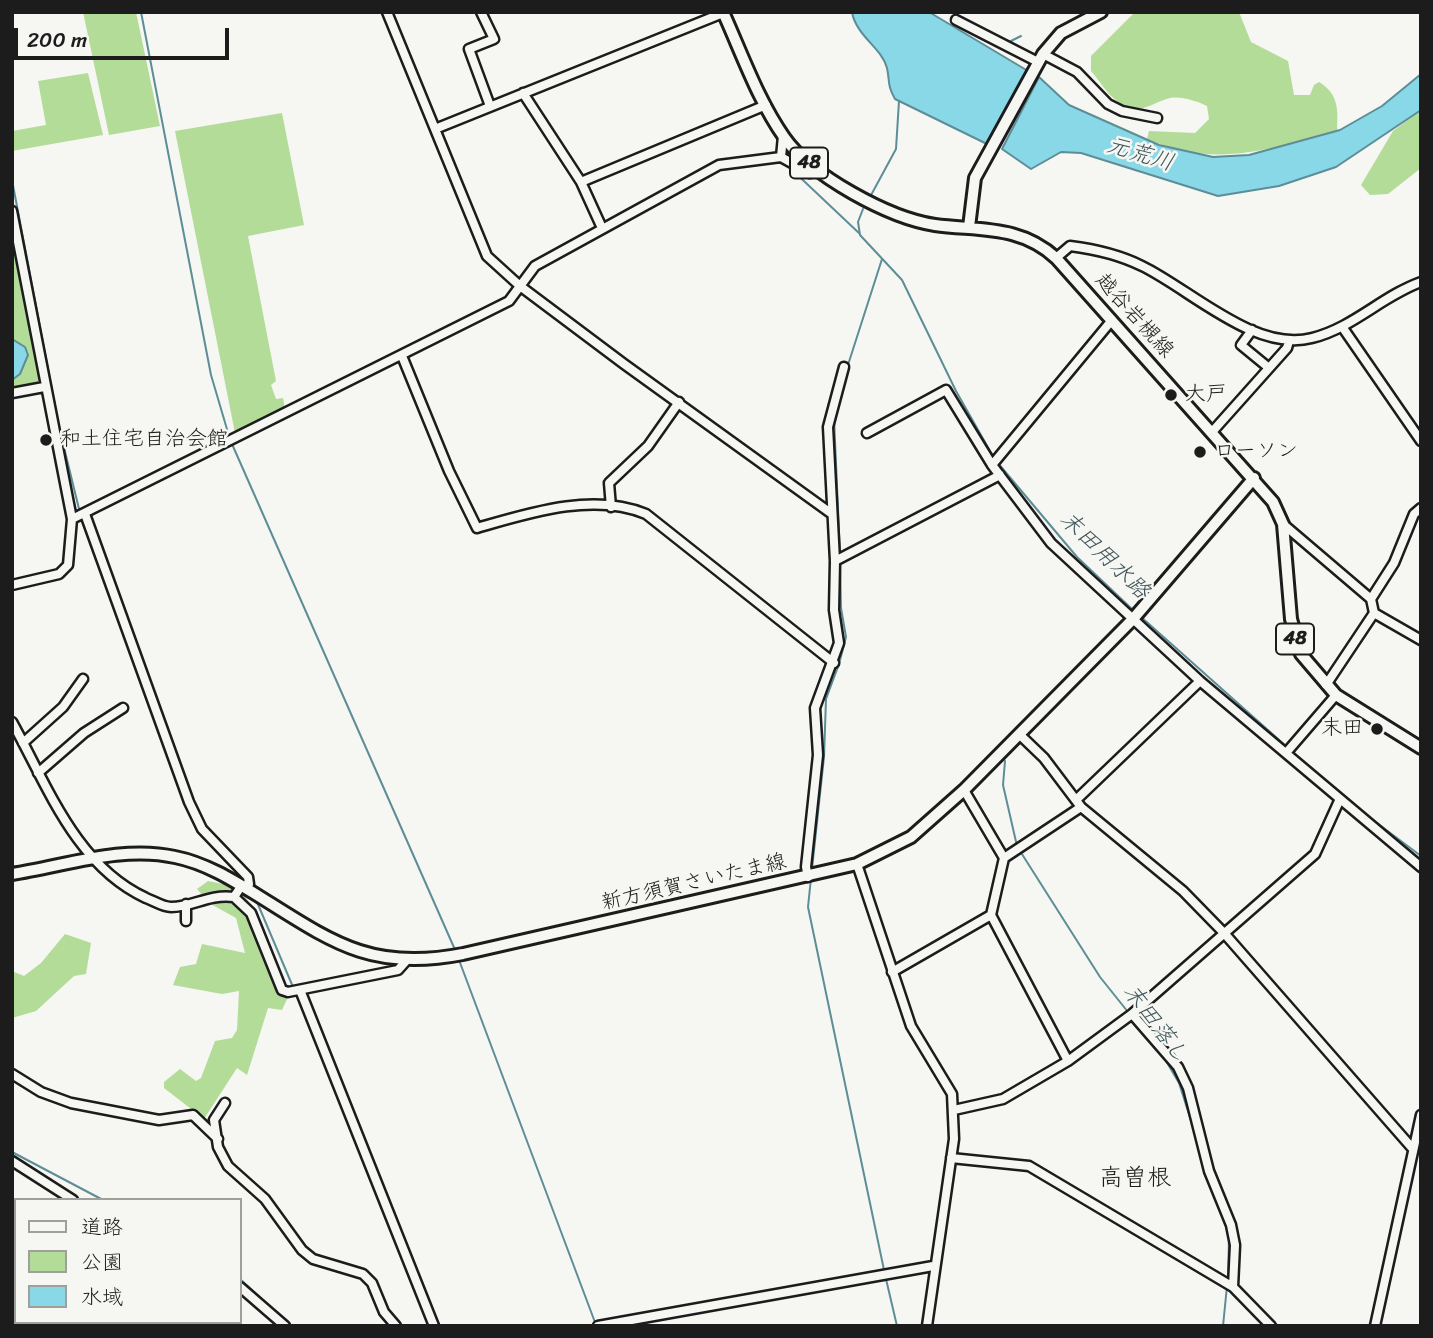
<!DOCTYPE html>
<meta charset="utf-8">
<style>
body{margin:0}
#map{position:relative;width:1433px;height:1338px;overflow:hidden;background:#f6f6f2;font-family:Sriracha,"Klee One",sans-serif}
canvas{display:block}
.frame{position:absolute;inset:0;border:14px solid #1c1c1c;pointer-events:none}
.legend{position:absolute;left:14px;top:1198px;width:228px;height:126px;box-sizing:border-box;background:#f6f6f2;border:2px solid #9f9f9c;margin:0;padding:9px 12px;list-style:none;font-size:21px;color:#1c1c1c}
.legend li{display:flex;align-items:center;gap:14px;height:35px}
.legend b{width:35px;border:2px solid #9f9f9c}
.scale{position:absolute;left:14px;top:28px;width:215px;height:32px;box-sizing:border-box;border:4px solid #1c1c1c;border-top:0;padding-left:9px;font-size:21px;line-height:24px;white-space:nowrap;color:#1c1c1c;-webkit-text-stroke:5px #f6f6f2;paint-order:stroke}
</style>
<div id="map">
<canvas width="1433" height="1338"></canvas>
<div class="frame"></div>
<ul class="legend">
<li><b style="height:9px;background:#f6f6f2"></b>道路</li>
<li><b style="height:19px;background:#b3dc99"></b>公園</li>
<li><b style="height:19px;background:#89d8e7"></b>水域</li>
</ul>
<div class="scale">200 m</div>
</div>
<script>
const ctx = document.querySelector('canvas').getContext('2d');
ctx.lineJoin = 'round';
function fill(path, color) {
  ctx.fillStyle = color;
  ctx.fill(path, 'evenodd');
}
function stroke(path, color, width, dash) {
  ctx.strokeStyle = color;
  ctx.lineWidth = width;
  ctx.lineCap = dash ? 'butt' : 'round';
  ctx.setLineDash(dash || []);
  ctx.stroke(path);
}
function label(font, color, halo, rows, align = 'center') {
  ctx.font = font + ' Sriracha,"Klee One",sans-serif';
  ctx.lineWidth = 5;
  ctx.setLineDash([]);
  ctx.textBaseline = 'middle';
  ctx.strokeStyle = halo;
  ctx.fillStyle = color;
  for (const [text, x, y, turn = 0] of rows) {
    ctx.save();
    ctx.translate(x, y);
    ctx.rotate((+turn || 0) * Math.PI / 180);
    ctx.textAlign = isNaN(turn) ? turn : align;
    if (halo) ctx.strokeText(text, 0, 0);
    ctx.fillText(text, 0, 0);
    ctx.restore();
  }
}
fill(new Path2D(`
 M83 12H136L160 126 109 135Z
 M1135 12H1239L1251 42 1288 61 1294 95H1310L1314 85 1319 82C1339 94 1338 110 1337 131 1270 149 1215 169 1147 139L1149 131 1195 133 1209 119 1207 106C1197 101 1181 96 1170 98 1148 104 1141 117 1117 101 1107 94 1099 80 1091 71V56Z
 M88 73 103 135 12 151V131L46 125 38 81Z
 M1421 110V168L1388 194 1370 195 1361 185 1393 131Z
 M282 113 304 225 248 236 276 381 271 385 276 399 283 398 285 409 235 433 175 131Z
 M12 243 39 380 37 384 12 389Z
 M208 881C216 883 227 884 234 887 260 901 278 972 287 999L282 1010 268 1008 247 1075 237 1068 204 1119 164 1088V1082L180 1069 196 1081 201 1078 215 1041 232 1038 237 1030 239 991 222 994 173 985 180 967 196 964 202 944 245 953 236 918 209 903 197 889Z
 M65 934 91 943 86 974 74 976 36 1011 12 1018V971L24 976 41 963Z`), '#b3dc99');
const water = new Path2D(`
 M852 12H929L1028 71 989 145 895 99C887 85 890 82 887 68 882 48 856 36 852 12Z
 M1421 74V110L1336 167 1279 186 1218 196 1081 153 1061 152 1031 169 1002 149 1039 77 1069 105 1159 145 1213 157 1249 155 1340 130 1382 106Z
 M12 339 25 347 28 355 20 374 12 380Z`);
fill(water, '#89d8e7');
stroke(water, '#5d8d96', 2);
stroke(new Path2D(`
 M141 12 211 375 229 436
 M1007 43 1021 36
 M788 166 860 234
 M12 180 59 427 80 513
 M870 197 896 149 899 101
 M863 209 858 222 860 235 902 280 956 391 994 458
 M847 368 882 259
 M834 418 840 555
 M232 444 456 952
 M997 462 1077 557 1133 610
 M81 518 184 799
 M1140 616 1287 747
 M1291 751 1332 787
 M1005 761 1003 785 1017 846
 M187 807 197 830 245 882
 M1357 808 1421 856
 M1020 851 1100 977 1128 1012
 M812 869 824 757 826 699 839 664 846 637 841 608 840 561
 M811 878 808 907 884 1270
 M257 902 293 987
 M459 960 596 1325
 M297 995 429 1326
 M1162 1054 1179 1083 1200 1149
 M12 1152 103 1200
 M1220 1207 1229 1236 1228 1281
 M240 1279 280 1316
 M886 1279 897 1326
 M1223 1326 1227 1286`), '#5d8d96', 2);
const minor = new Path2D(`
 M387 12 487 256 520 286 624 364 832 514
 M481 12 494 39 469 49 490 106
 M956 20 1038 62
 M1043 54 1077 72 1108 104 1122 111 1157 118
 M523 93 581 182 602 228
 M435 129 723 13
 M781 157 783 136
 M581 182 766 105
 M12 211 72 519 68 565 59 574 12 585
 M1056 258 1070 246C1094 249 1120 255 1142 266 1190 289 1255 353 1312 338 1353 328 1382 296 1421 282
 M1343 328 1421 441
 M1252 330 1241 345 1269 368
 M402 356 449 471 477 528C529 513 593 492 646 514L834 663
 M12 393 44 387
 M1212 432 1287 348 1289 341
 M867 433 946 390 992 465 1051 543 1200 681 1421 867
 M992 465 1112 320
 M611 507 609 483 648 446 679 402
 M72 519 509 301 535 266 719 165 781 157 810 173 819 169
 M1283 524 1371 599 1374 613 1421 640
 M835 561 1000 475
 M1371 599 1394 563 1414 514 1421 508
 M1326 685 1374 613
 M12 722C47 785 76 866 146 898 154 901 163 907 171 907 194 907 207 894 234 897L240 888 249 884 248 877 202 829 189 802 85 514
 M1019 734 1044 758 1081 807 1183 891 1224 933 1413 1149
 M23 743 63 707 83 679
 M1286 753 1336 695
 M38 773 84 733 123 708
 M964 790 1004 858 991 915 1068 1061
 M1076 800 1200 681
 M1004 858 1081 807
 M857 864 911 1026 952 1094 954 1139 927 1326
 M808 877 806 867 818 755 815 708 839 643 834 610 835 561 828 427 844 367
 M234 897 251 913 282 990 288 992 398 970 406 961
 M186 921V904
 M892 972 991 915
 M300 990 434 1326
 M1132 1014 1178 1067 1188 1088 1209 1171 1231 1225 1235 1245 1233 1287
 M12 1074 41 1092 71 1103 159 1120 193 1115 218 1139
 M225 1103 214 1120 218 1147 228 1166 265 1199 302 1250 313 1259 363 1274 372 1283 384 1312 396 1326
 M954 1110 1003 1099 1068 1061 1132 1014 1315 854 1339 801
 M951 1158 1029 1166 1233 1287 1271 1326
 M12 1161 73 1200
 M240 1287 285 1326
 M175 1326 178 1322
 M598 1326 933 1266
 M1375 1326 1421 1115`);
const major = new Path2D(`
 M723 12C742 54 758 100 784 137 811 176 889 218 935 225 980 231 1020 225 1056 258L1273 502 1283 524 1291 619 1301 654 1336 695 1421 748
 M969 227 975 178 1043 54 1061 33 1101 12
 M12 874C65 866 122 845 175 857 205 863 231 879 257 895 332 942 371 972 463 954L857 864 911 837 964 790 1133 619 1254 478`);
stroke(minor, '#1c1c1c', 13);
stroke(major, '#1c1c1c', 16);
stroke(minor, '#f6f6f2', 8);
stroke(major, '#f6f6f2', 10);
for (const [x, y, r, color] of [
 [1171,395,7,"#1c1c1c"],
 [46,440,7,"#1c1c1c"],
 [1200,452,7,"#1c1c1c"],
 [1377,729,7,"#1c1c1c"]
]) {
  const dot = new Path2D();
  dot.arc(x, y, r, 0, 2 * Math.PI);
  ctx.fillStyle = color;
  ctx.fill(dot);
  stroke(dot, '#f6f6f2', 2.5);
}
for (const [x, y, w] of [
 [809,163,38],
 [1295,639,38]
]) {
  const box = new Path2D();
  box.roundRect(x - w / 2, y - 15.5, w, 31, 5);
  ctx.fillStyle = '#f6f6f2';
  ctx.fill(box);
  stroke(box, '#1c1c1c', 2);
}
label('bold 19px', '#1c1c1c', null, [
 ["48",809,163],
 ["48",1295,639]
]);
label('21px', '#1c1c1c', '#f6f6f2', [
 ["越谷岩槻線",1134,316,48],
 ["新方須賀さいたま線",694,883,-13]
]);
label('21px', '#1c1c1c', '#f6f6f2', [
 ["大戸",1185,395],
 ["和土住宅自治会館",60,440],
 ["ローソン",1214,452],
 ["末田",1363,729,"right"]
], 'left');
label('italic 23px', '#3d5459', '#f6f6f2', [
 ["元荒川",1140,155,17],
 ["末田用水路",1104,556,44],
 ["末田落し",1155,1024,53]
]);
label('24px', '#1c1c1c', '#f6f6f2', [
 ["高曽根",1135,1179]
]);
</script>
